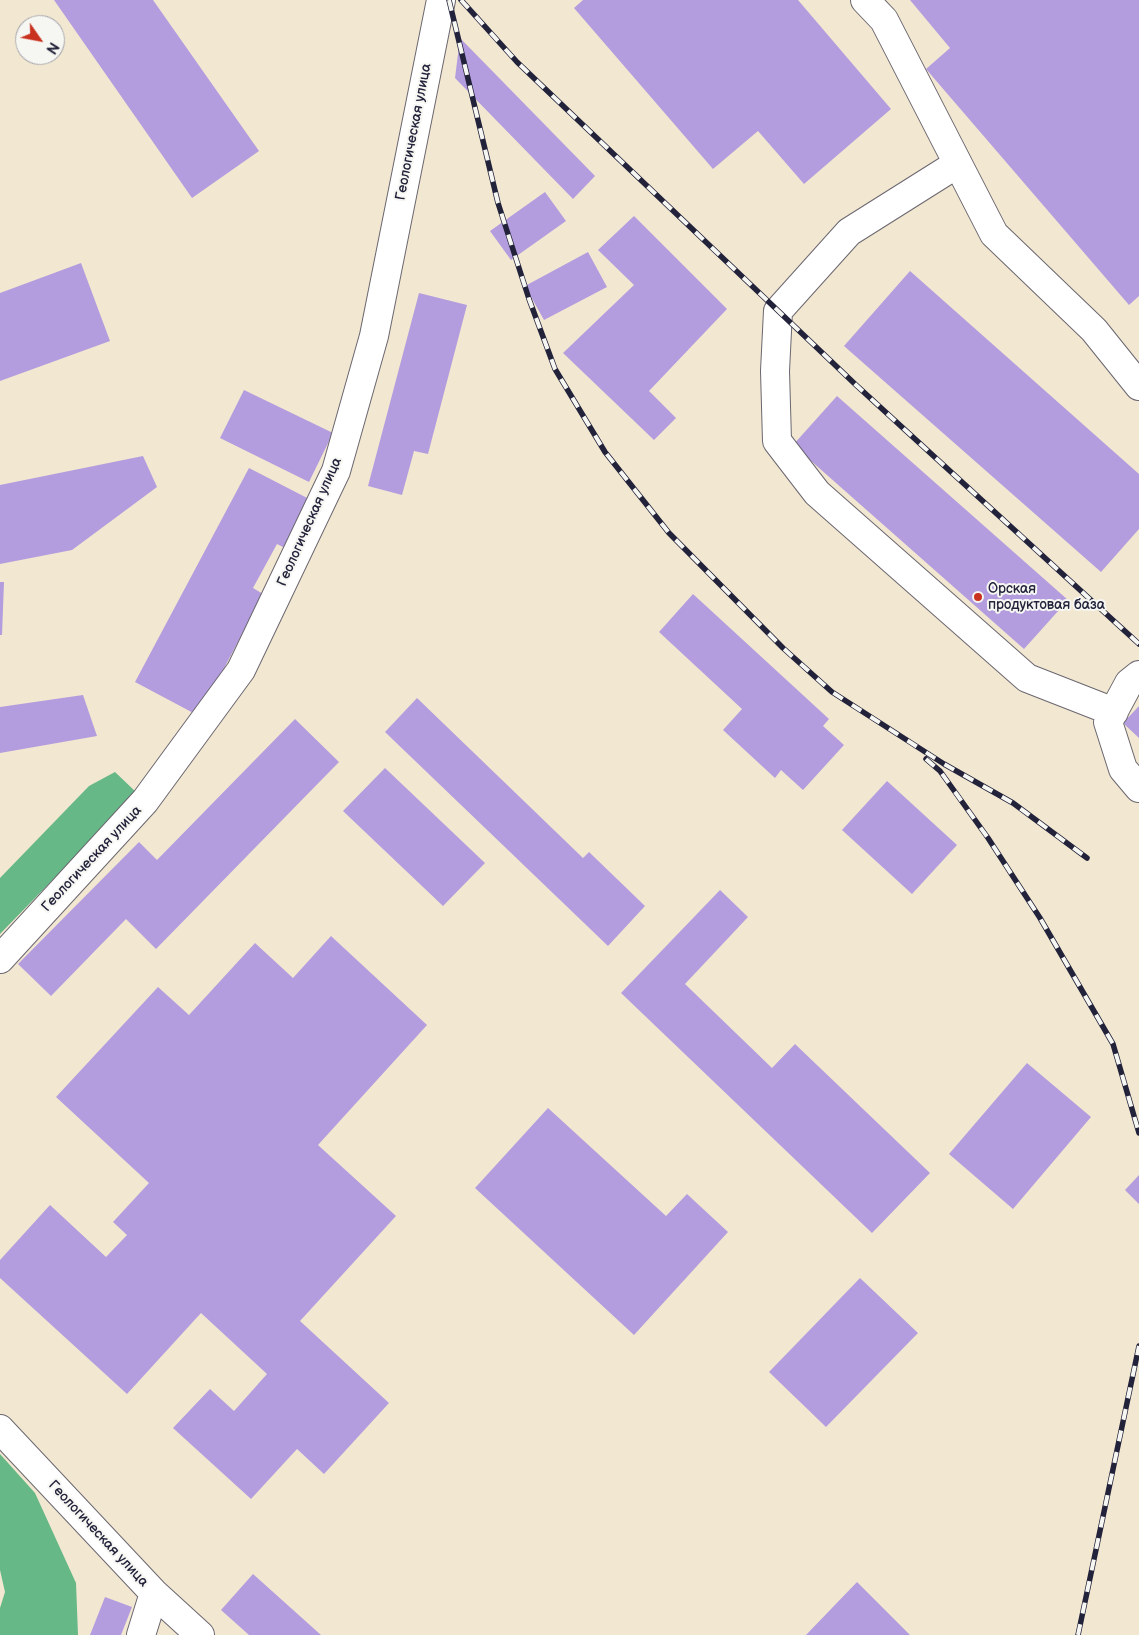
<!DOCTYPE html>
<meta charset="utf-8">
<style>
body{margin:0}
#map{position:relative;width:1139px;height:1635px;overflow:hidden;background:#f2e7d1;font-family:"Balsamiq Sans",sans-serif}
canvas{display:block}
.north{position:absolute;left:15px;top:15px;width:50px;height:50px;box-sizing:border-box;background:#f6f6f2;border:1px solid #a1a1a9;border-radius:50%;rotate:123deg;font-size:14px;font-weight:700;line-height:20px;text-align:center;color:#22223b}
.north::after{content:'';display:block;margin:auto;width:18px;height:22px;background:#c8321e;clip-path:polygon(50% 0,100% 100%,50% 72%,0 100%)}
</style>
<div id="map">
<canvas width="1139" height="1635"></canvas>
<div class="north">N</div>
</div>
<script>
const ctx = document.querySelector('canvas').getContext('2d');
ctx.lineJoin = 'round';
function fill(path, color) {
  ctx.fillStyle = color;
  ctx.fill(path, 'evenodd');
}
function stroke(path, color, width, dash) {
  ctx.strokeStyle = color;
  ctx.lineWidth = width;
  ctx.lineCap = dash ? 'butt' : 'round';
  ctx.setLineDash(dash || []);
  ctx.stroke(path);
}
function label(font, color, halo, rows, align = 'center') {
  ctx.font = font + ' "Balsamiq Sans",sans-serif';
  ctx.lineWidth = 4;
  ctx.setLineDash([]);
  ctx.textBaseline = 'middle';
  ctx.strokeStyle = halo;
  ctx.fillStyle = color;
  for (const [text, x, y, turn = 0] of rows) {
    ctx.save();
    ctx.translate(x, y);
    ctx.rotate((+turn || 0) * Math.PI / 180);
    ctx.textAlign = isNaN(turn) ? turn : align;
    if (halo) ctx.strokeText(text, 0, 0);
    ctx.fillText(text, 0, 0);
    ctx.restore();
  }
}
fill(new Path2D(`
 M115 772 137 793 0 934V878L89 786Z
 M0 1454 35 1493 76 1583 78 1635H0V1608L5 1592 0 1570Z`), '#66b886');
fill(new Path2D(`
 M54 0H153L259 151 192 198Z
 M583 0H798L891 109 804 184 758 131 713 169 574 8Z
 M910 0H1139V296L1129 305 926 69 950 48Z
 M460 38 595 176 573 199 455 78Z
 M545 192 566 221 511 260 490 231Z
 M634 216 727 309 649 391 676 418 654 440 563 353 634 285 598 250Z
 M588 252 607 287 544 320 525 286Z
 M81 263 110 341 0 381V293Z
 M910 271 1139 474V529L1101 572 844 346Z
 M419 293 467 305 428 454 414 451 402 495 368 486Z
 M244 390 333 433 309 482 220 438Z
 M837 396 1068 600 1024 649 793 445Z
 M143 456 157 487 72 550 0 564V485Z
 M249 468 313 501 287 549 277 544 253 588 263 594 199 716 135 682Z
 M0 582H4L2 635H0Z
 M693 594 829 719 823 726 844 745 803 790 781 770 775 778 723 730 742 709 659 632Z
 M83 695 97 736 0 753V707Z
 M417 698 583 858 589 852 645 906 608 946 385 732Z
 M1139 706V738L1123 723Z
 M295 719 339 762 156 949 126 919 51 996 18 964 139 842 157 860Z
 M385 768 485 863 443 906 343 811Z
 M887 781 957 845 912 894 842 830Z
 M720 890 748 917 685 984 772 1068 795 1044 930 1173 872 1233 621 993Z
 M331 936 427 1025 318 1145 396 1216 300 1321 389 1403 324 1474 297 1449 251 1499 173 1428 210 1389 234 1411 267 1374 201 1313 127 1394 0 1278V1260L50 1205 106 1257 127 1235 113 1222 149 1183 56 1097 158 987 189 1015 255 943 293 978Z
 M1027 1063 1091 1117 1013 1209 949 1154Z
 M548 1108 666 1216 687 1194 728 1232 634 1335 475 1188Z
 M1139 1175V1204L1125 1190Z
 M860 1278 918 1333 826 1427 769 1372Z
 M253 1574 321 1635H249L221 1610Z
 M857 1582 910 1635H806Z
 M105 1597 132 1607 121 1635H90Z`), '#b49dde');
const minor = new Path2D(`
 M865 0 884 20 994 234 1094 330 1139 386
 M957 164 849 232 778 311 775 371 777 441 817 493 1027 678 1114 712
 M1139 675 1129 683 1108 722 1123 769 1139 788
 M0 959 145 801 241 670 336 471 374 336 441 0
 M0 1429 154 1593 200 1635
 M141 1635 154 1593`);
stroke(minor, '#6b6770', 30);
stroke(minor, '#fff', 28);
const rail = new Path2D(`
 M449 0 498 203 529 299 555 369 605 452 669 533 783 648 832 692 944 764 1013 803 1087 858
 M461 0 517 62 856 385 1139 644
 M926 759 940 771 988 838 1040 918 1113 1044 1139 1133
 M1078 1635 1139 1346`);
stroke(rail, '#22223b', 5.5);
stroke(rail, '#f6f6f2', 4, [11]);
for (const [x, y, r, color] of [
 [978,597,5,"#c8321e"]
]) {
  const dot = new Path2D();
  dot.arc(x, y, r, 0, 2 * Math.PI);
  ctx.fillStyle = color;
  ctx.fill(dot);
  stroke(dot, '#f6f6f2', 2);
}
label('14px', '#22223b', '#f6f6f2', [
 ["Геологическая улица",414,132,-79],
 ["Геологическая улица",310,522,-66],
 ["Геологическая улица",92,859,-47],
 ["Геологическая улица",98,1534,47]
]);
label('14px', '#22223b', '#f6f6f2', [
 ["Орская",988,589],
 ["продуктовая база",988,605]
], 'left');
</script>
